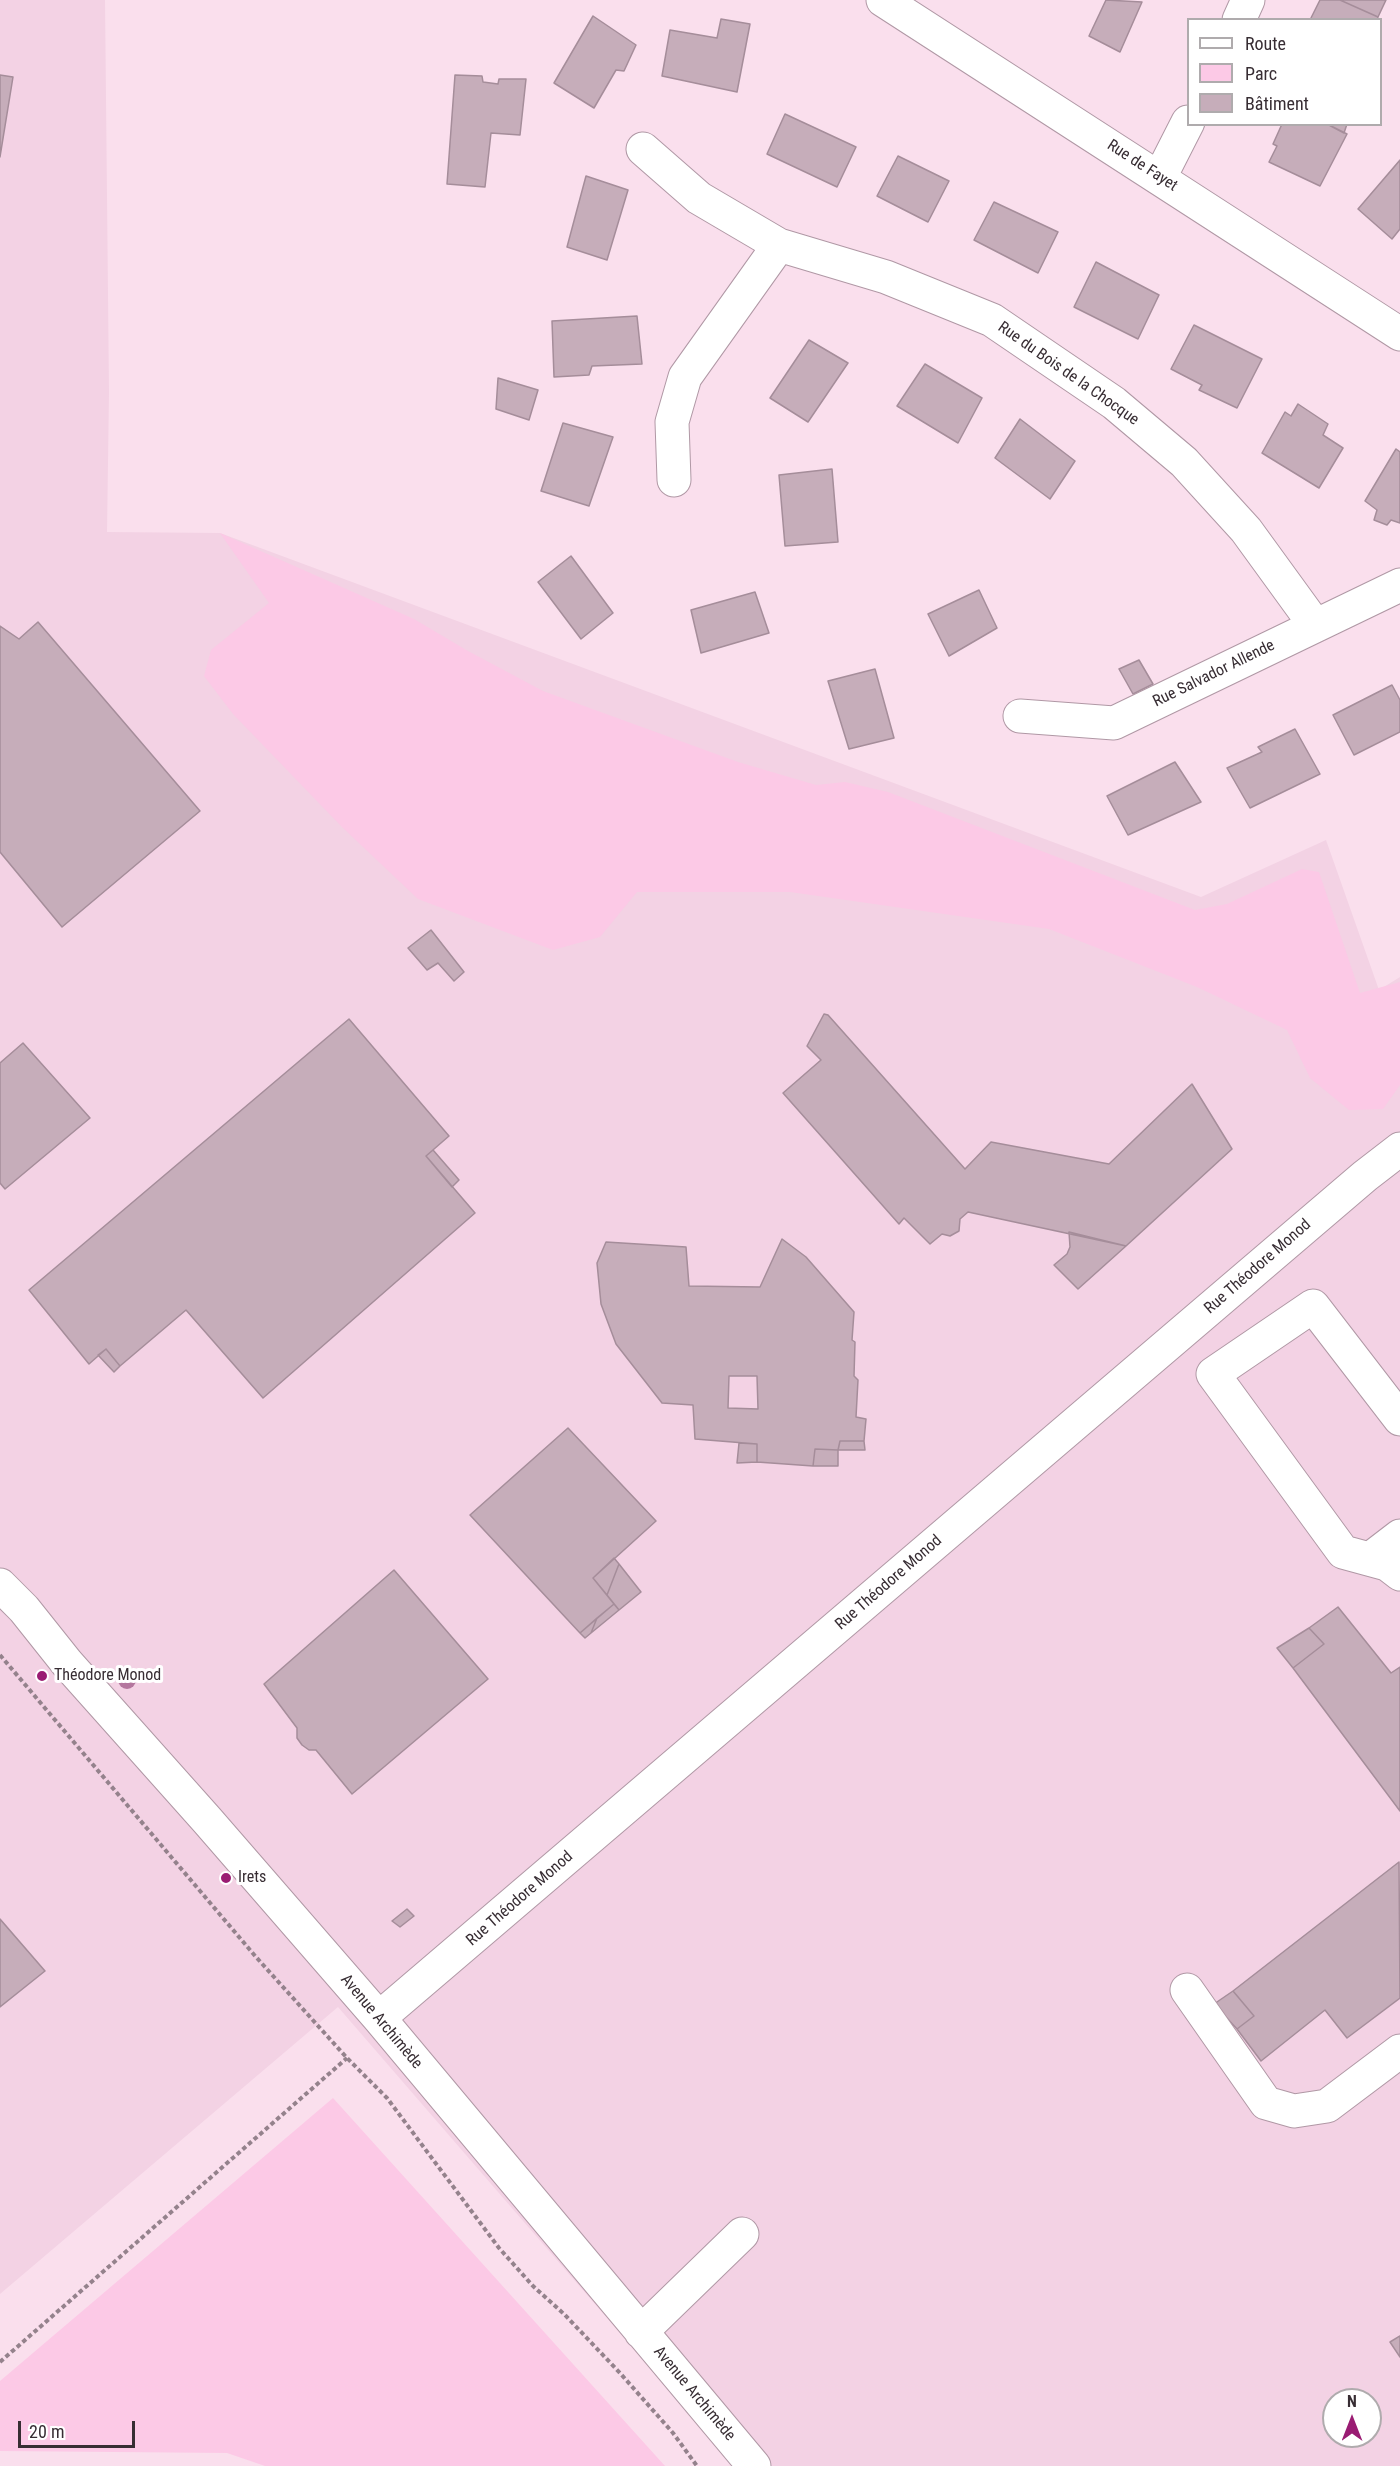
<!DOCTYPE html>
<meta charset="utf-8">
<style>
body{margin:0}
#map{position:relative;width:1400px;height:2466px;overflow:hidden;background:#fadfed;font-family:"Roboto Condensed",sans-serif}
canvas{display:block}
.legend{position:absolute;left:1187px;top:18px;width:195px;height:108px;box-sizing:border-box;background:#fff;border:2px solid #afabad;margin:0;padding:8px 10px;list-style:none;font-size:18px;color:#372d33}
.legend li{display:flex;align-items:center;gap:12px;height:30px}
.legend b{width:30px;border:2px solid #afabad}
.north{position:absolute;left:1322px;top:2388px;width:60px;height:60px;box-sizing:border-box;background:#fff;border:2px solid #afabad;border-radius:50%;rotate:0deg;font-size:16px;font-weight:700;line-height:24px;text-align:center;color:#372d33}
.north::after{content:'';display:block;margin:auto;width:21px;height:27px;background:#9a1c73;clip-path:polygon(50% 0,100% 100%,50% 72%,0 100%)}
.scale{position:absolute;left:18px;top:2421px;width:117px;height:27px;box-sizing:border-box;border:3px solid #372d33;border-top:0;padding-left:8px;font-size:18px;line-height:21px;white-space:nowrap;color:#372d33;-webkit-text-stroke:4px #fff;paint-order:stroke}
</style>
<div id="map">
<canvas width="1400" height="2466"></canvas>
<ul class="legend">
<li><b style="height:8px;background:#fff"></b>Route</li>
<li><b style="height:16px;background:#fcc9e6"></b>Parc</li>
<li><b style="height:16px;background:#c6adba"></b>Bâtiment</li>
</ul>
<div class="north">N</div>
<div class="scale">20 m</div>
</div>
<script>
const ctx = document.querySelector('canvas').getContext('2d');
ctx.lineJoin = 'round';
function fill(path, color) {
  ctx.fillStyle = color;
  ctx.fill(path, 'evenodd');
}
function stroke(path, color, width, dash) {
  ctx.strokeStyle = color;
  ctx.lineWidth = width;
  ctx.lineCap = dash ? 'butt' : 'round';
  ctx.setLineDash(dash || []);
  ctx.stroke(path);
}
function label(font, color, halo, rows, align = 'center') {
  ctx.font = font + ' "Roboto Condensed",sans-serif';
  ctx.lineWidth = 6;
  ctx.setLineDash([]);
  ctx.textBaseline = 'middle';
  ctx.strokeStyle = halo;
  ctx.fillStyle = color;
  for (const [text, x, y, turn = 0] of rows) {
    ctx.save();
    ctx.translate(x, y);
    ctx.rotate((+turn || 0) * Math.PI / 180);
    ctx.textAlign = isNaN(turn) ? turn : align;
    if (halo) ctx.strokeText(text, 0, 0);
    ctx.fillText(text, 0, 0);
    ctx.restore();
  }
}
fill(new Path2D(`
 M0 0H105L109 392 107 532 220 533 1201 897 1326 840 1379 990 1400 977V2466H735L338 2007 0 2294ZM1334 2400H1370V2436H1334Z`), '#f3d2e4');
fill(new Path2D(`
 M220 533 414 619 468 651 543 691 738 762 816 785 845 782 888 792 1195 910 1227 904 1302 869 1319 872 1360 993 1400 982V1085L1383 1109 1349 1110 1310 1078 1287 1030 1197 987 1049 929 790 892H637L600 937 553 950 418 899 342 827 233 714 204 676 211 650 269 603Z
 M333 2098 665 2466H265L227 2453 0 2451V2381Z`), '#fcc9e6');
const building = new Path2D(`
 M1106 0 1142 2 1120 52 1089 36Z
 M1320 0H1340L1378 17 1377 20H1310Z
 M1340 0H1386L1378 17Z
 M593 16 636 45 624 71 616 70 594 108 554 83Z
 M721 19 750 24 737 92 662 76 670 30 717 38Z
 M0 75 13 77 0 157Z
 M455 75 482 76 483 82 498 84 499 79H526L520 135 491 133 485 187 447 184Z
 M785 114 856 147 837 187 767 154Z
 M1282 124H1327L1347 134 1320 186 1269 162 1277 146 1273 144Z
 M1327 124H1347L1344 133Z
 M898 156 949 181 928 222 877 196Z
 M1400 160V229L1392 239 1358 209Z
 M586 176 628 190 607 260 567 247Z
 M994 202 1058 232 1038 273 974 240Z
 M1096 262 1159 295 1138 339 1074 307Z
 M637 316 642 364 592 366 589 375 554 377 552 321Z
 M1194 325 1262 359 1237 408 1199 390 1202 385 1171 369Z
 M809 340 848 363 808 422 770 398Z
 M925 364 982 398 958 443 897 406Z
 M498 378 538 390 529 420 496 409Z
 M1298 404 1328 424 1323 435 1343 448 1319 488 1262 453 1285 412 1291 416Z
 M1020 419 1075 461 1050 499 995 458Z
 M563 423 613 437 589 506 541 491Z
 M1396 449 1400 452V523L1391 520 1387 525 1374 520 1377 510 1365 501Z
 M832 469 838 542 785 546 779 475Z
 M571 556 613 613 581 639 538 582Z
 M979 590 997 628 949 656 928 614Z
 M755 592 769 633 701 653 691 610Z
 M38 622 200 811 62 927 0 852V626L19 639Z
 M1139 660 1153 684 1133 694 1119 669Z
 M875 669 894 738 849 749 828 681Z
 M1392 685 1400 700V732L1354 755 1333 715Z
 M1295 729 1320 774 1250 808 1227 768 1262 752 1258 747Z
 M1175 762 1201 802 1128 835 1107 796Z
 M431 930 464 972 454 981 438 963 427 970 408 948Z
 M824 1014 828 1015 965 1169 991 1142 1109 1164 1192 1084 1232 1149 1126 1246 968 1212 960 1219 959 1231 950 1236 942 1234 930 1244 904 1218 899 1224 783 1093 821 1060 807 1046Z
 M349 1019 449 1136 426 1156 475 1213 263 1398 186 1310 120 1366 106 1349 89 1364 29 1290Z
 M23 1043 90 1118 5 1189 0 1183V1063Z
 M433 1150 459 1180 452 1187 426 1156Z
 M1069 1232 1126 1246 1078 1289 1054 1265 1067 1254 1070 1247Z
 M782 1239 806 1257 854 1312 852 1340 855 1342 854 1376 858 1380 856 1417 866 1419 864 1441H840L838 1450 815 1449 813 1466 757 1462V1444L695 1439 693 1405 662 1403 616 1344 601 1304 597 1263 606 1242 686 1247 689 1286 760 1287ZM729 1376H757L758 1409 728 1408Z
 M106 1349 120 1366 114 1372 98 1355Z
 M568 1428 656 1521 593 1578 614 1604 580 1633 470 1515Z
 M840 1441H864L865 1450H838Z
 M739 1443 757 1444V1462L737 1463Z
 M815 1449 838 1450V1466H813Z
 M614 1558 619 1564 607 1595 593 1578Z
 M619 1564 641 1592 619 1610 607 1595Z
 M394 1570 488 1679 352 1794 316 1750H309L302 1745 297 1738V1728L264 1684Z
 M614 1604 619 1610 591 1633 597 1618Z
 M1338 1607 1391 1673 1400 1667V1811L1293 1668 1324 1644 1309 1628Z
 M597 1618 591 1633 585 1638 580 1633Z
 M1309 1628 1324 1644 1293 1668 1277 1648Z
 M1399 1862 1400 1998 1347 2038 1325 2010 1261 2061 1237 2029 1254 2016 1233 1991Z
 M407 1909 414 1916 400 1927 392 1921Z
 M0 1919 45 1971 0 2007Z
 M1233 1991 1254 2016 1237 2029 1214 2004Z
 M1400 2336V2357L1390 2342Z`);
fill(building, '#c6adba');
stroke(building, '#a58d9a', 1.5);
const minor = new Path2D(`
 M1239 20 1248 0
 M643 149 699 198 779 245 886 277 992 320 1114 403 1184 462 1246 530 1315 625
 M1160 177 1188 122
 M674 480 672 422 685 377 779 245
 M1020 716 1114 723 1400 585
 M1400 1419 1313 1306 1213 1374 1343 1552 1387 1564 1400 1574
 M1370 1559 1400 1536
 M0 1585 24 1609 67 1663 207 1820 379 2018 754 2466
 M1187 1990 1266 2103 1294 2111 1327 2106 1400 2051
 M379 2018 1365 1176 1400 1149
 M641 2332 742 2234`);
const major = new Path2D(`
 M883 0 1400 334`);
stroke(minor, '#b098a5', 35);
stroke(major, '#b098a5', 35);
stroke(new Path2D(`
 M0 1655 256 1957 347 2058 387 2098 499 2248 533 2286 565 2315 620 2373 673 2433 697 2466
 M0 2362 347 2058`), '#94828c', 4, [4.5, 3]);
stroke(minor, '#fff', 33);
stroke(major, '#fff', 33);
ctx.fillStyle = '#b4769e';
for (const [x, y] of [
 [127,1680]
]) {
  ctx.beginPath();
  ctx.arc(x, y, 9, 0, 2 * Math.PI);
  ctx.fill();
}
for (const [x, y, r, color] of [
 [42,1676,6,"#9a1c73"],
 [226,1878,6,"#9a1c73"]
]) {
  const dot = new Path2D();
  dot.arc(x, y, r, 0, 2 * Math.PI);
  ctx.fillStyle = color;
  ctx.fill(dot);
  stroke(dot, '#fff', 2);
}
label('16px', '#372d33', '#fff', [
 ["Rue de Fayet",1142,166,33],
 ["Rue du Bois de la Chocque",1068,374,35],
 ["Rue Salvador Allende",1214,674,-26],
 ["Rue Théodore Monod",1258,1267,-41],
 ["Rue Théodore Monod",889,1583,-41],
 ["Rue Théodore Monod",520,1899,-41],
 ["Avenue Archimède",381,2022,50],
 ["Avenue Archimède",694,2394,50]
]);
label('16px', '#372d33', '#fff', [
 ["Théodore Monod",54,1676],
 ["Irets",238,1878]
], 'left');
</script>
